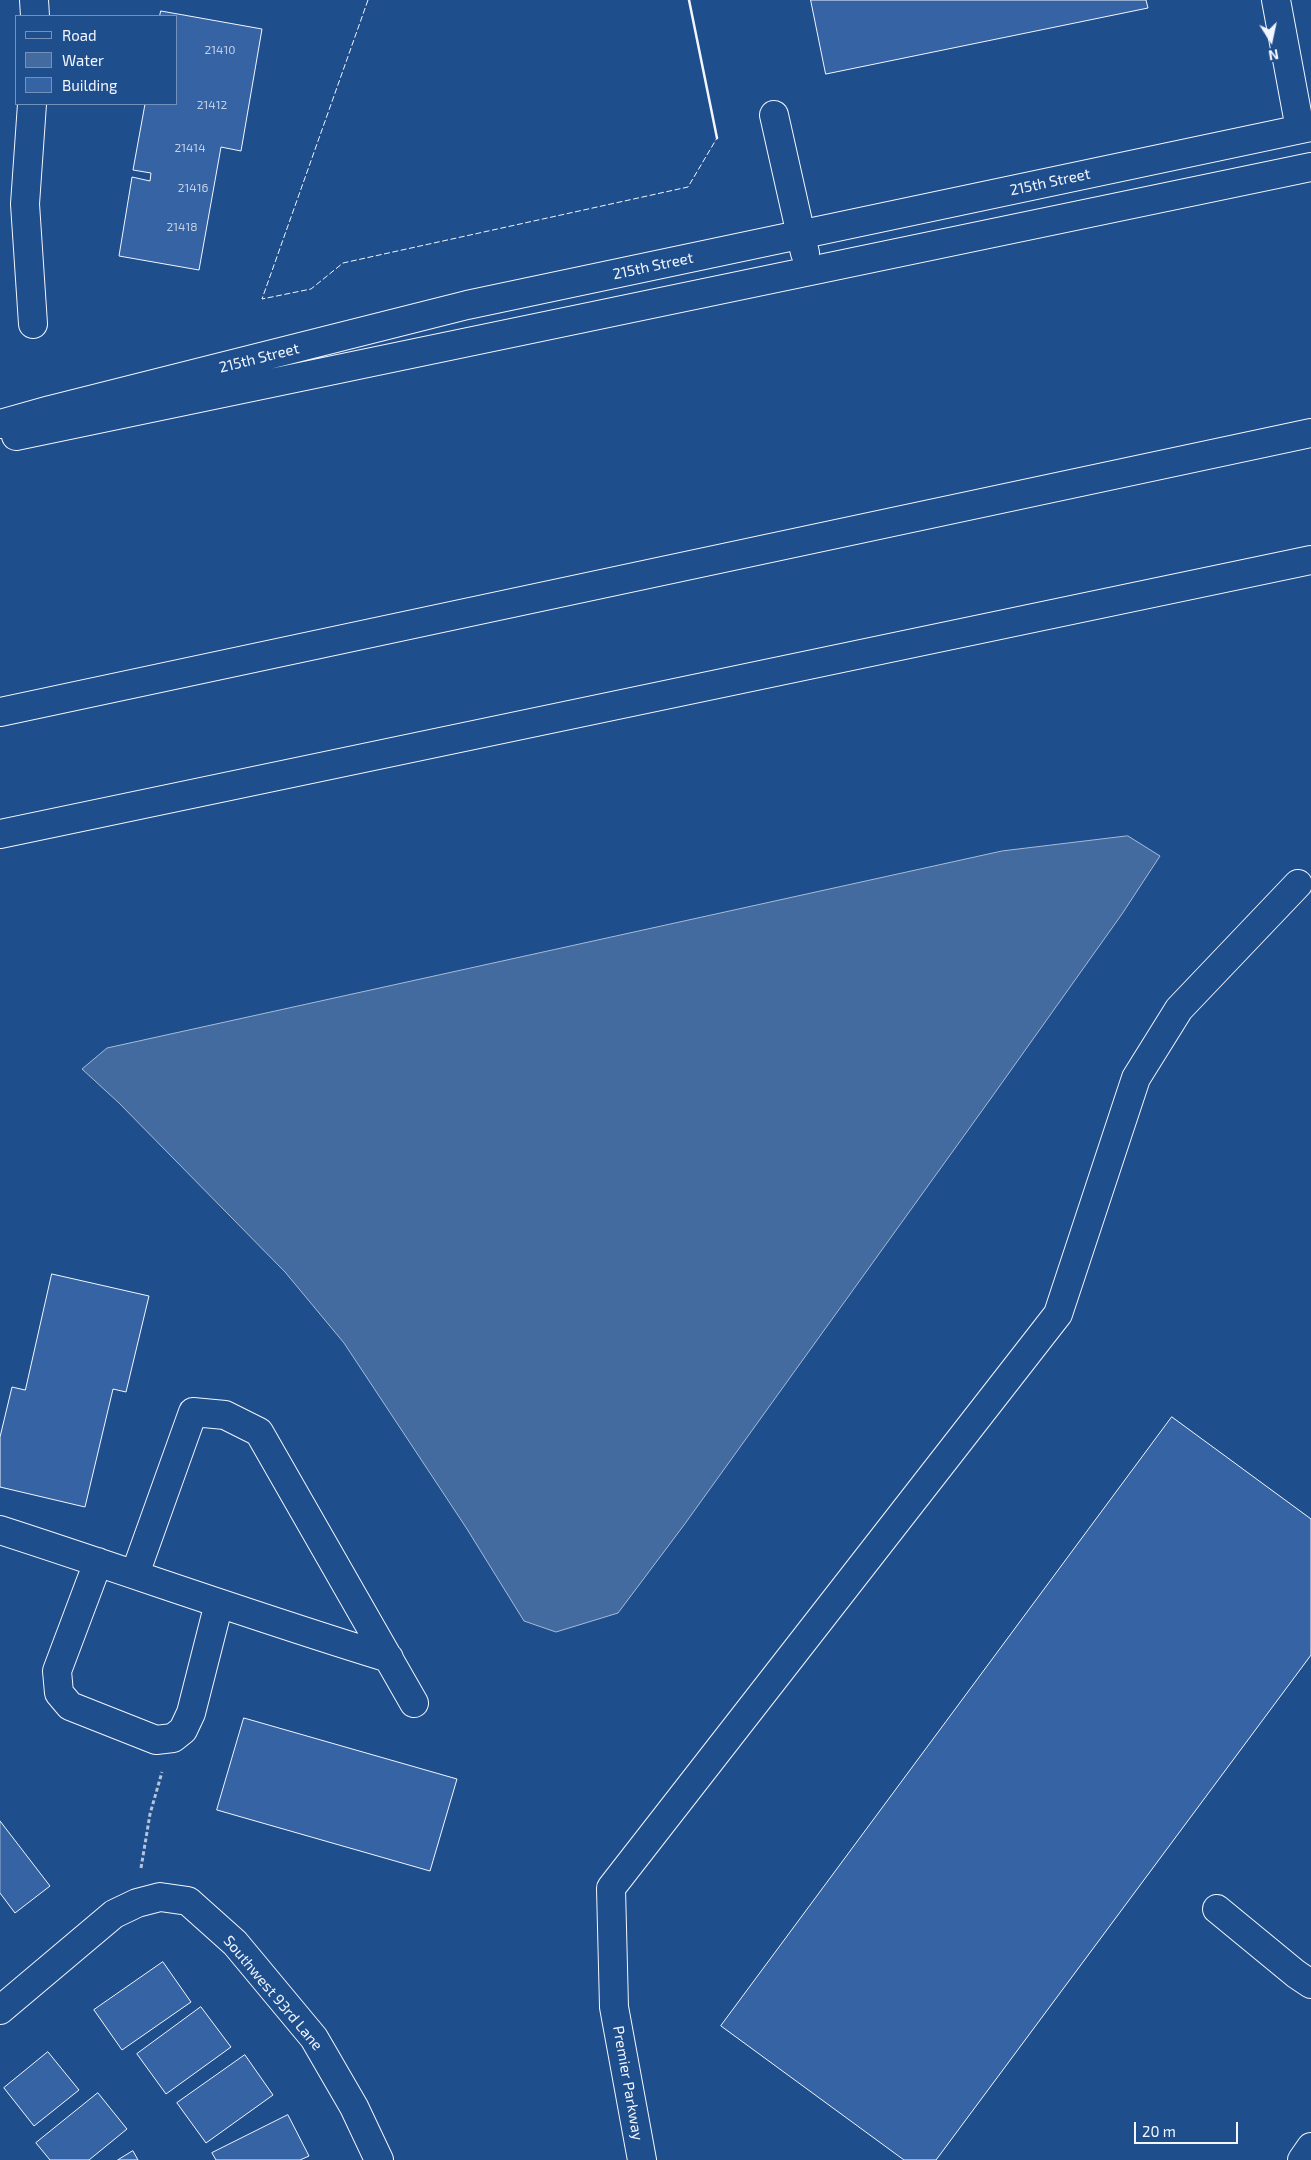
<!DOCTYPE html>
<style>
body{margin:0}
#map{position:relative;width:1311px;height:2160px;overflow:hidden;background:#1f4e8c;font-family:"Exo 2",sans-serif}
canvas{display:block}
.legend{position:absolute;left:15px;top:15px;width:162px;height:90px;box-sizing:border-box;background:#1f4e8c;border:1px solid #7391ba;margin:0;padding:6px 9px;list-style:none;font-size:15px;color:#f2f6ff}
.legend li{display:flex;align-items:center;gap:10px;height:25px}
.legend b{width:25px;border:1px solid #7391ba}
.north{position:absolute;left:1246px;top:15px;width:50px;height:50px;-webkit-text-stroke:4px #1f4e8c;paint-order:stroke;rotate:170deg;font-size:14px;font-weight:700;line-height:20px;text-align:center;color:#f2f6ff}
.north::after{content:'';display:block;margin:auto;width:18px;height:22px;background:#f2f6ff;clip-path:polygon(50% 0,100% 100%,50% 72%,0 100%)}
.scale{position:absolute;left:1134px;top:2122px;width:104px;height:22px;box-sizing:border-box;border:2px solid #f2f6ff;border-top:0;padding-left:6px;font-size:15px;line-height:18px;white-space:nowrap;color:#f2f6ff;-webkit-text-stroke:4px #1f4e8c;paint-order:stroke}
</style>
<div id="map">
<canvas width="1311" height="2160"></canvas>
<ul class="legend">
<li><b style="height:6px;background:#1f4e8c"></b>Road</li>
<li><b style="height:14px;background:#446ba0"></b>Water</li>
<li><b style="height:14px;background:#3563a3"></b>Building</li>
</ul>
<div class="north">N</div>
<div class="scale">20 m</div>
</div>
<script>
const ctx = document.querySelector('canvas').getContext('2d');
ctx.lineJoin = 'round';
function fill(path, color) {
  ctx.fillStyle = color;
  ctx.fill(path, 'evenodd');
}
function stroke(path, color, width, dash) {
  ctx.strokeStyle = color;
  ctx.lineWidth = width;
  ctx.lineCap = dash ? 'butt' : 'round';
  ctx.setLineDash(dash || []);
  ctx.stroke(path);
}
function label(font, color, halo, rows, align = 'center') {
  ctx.font = font + ' "Exo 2",sans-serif';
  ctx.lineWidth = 4;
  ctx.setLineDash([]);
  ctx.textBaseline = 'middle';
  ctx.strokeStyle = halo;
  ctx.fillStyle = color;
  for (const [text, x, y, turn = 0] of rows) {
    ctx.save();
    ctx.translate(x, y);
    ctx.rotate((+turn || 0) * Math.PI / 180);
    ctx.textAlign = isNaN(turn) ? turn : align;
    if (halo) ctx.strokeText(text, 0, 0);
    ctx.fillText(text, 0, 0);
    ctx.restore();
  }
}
const water = new Path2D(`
 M1128 836 1160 856 1122 914 989 1101 684 1525 618 1613 556 1632 524 1621 467 1529 344 1343 285 1272 119 1103 82 1069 107 1048 1002 851Z`);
fill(water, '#446ba0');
stroke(water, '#a8bbd7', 1);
const building = new Path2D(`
 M811 0H1146L1148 8 826 74Z
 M161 11 262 29 241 151 221 147 199 270 119 256 132 177 150 181 151 173 133 170 145 104H176V16H160Z
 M52 1274 149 1296 126 1392 113 1389 85 1507 0 1487V1437L12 1387 25 1390Z
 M1172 1417 1311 1519V1655L936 2160H904L721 2026Z
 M244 1718 457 1779 430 1871 217 1810Z
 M0 1821 50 1886 15 1913 0 1893Z
 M163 1962 191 2002 122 2050 94 2010Z
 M201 2007 231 2047 166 2094 137 2054Z
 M48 2052 79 2090 34 2126 4 2088Z
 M245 2055 273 2095 206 2143 177 2103Z
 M98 2093 127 2129 89 2160H50L36 2143Z
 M288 2115 309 2156 300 2160H216L212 2153Z
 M133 2151 138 2160H118Z`);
fill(building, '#3563a3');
stroke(building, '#f2f6ff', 1);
const minor = new Path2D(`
 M34 0 35 16
 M1276 0 1300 129
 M32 104 25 204 33 324
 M774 115 805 253
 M0 424 50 410 467 305 1311 127
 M16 436 1311 167
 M0 1530C130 1572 258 1618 389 1658
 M98 1562 57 1671 59 1693 70 1706 156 1740 173 1738 183 1730 191 1713 219 1603
 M135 1574 193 1412 225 1415 259 1432 414 1703
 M1217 1909 1296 1974 1311 1984
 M0 2010 114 1914 137 1903 160 1897 188 1901 235 1943 314 2038 354 2107 379 2160
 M642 2160 614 2007 611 1888 1058 1314 1136 1078 1179 1009 1298 884
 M1302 2160 1311 2147`);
const highway = new Path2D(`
 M0 712 1311 433
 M0 834 1311 560`);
stroke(minor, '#f2f6ff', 30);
stroke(highway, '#f2f6ff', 30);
stroke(new Path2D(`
 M141 1868 150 1814 162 1772`), '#b3c4dc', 3, [4, 2.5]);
stroke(minor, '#1f4e8c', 28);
stroke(highway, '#1f4e8c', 28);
stroke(new Path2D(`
 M368 0 262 299 311 289 343 263 688 187 717 138`), '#f2f6ff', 1, [6, 2.5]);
stroke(new Path2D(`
 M689 0 717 138`), '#f2f6ff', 2.5);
label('12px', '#c3d1e8', null, [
 ["21410",220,50],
 ["21412",212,105],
 ["21414",190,148],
 ["21416",193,188],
 ["21418",182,227]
]);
label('15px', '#f2f6ff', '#1f4e8c', [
 ["215th Street",1050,182,-12],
 ["215th Street",653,266,-12],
 ["215th Street",259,358,-14],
 ["Southwest 93rd Lane",273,1993,50],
 ["Premier Parkway",628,2083,80]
]);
</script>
